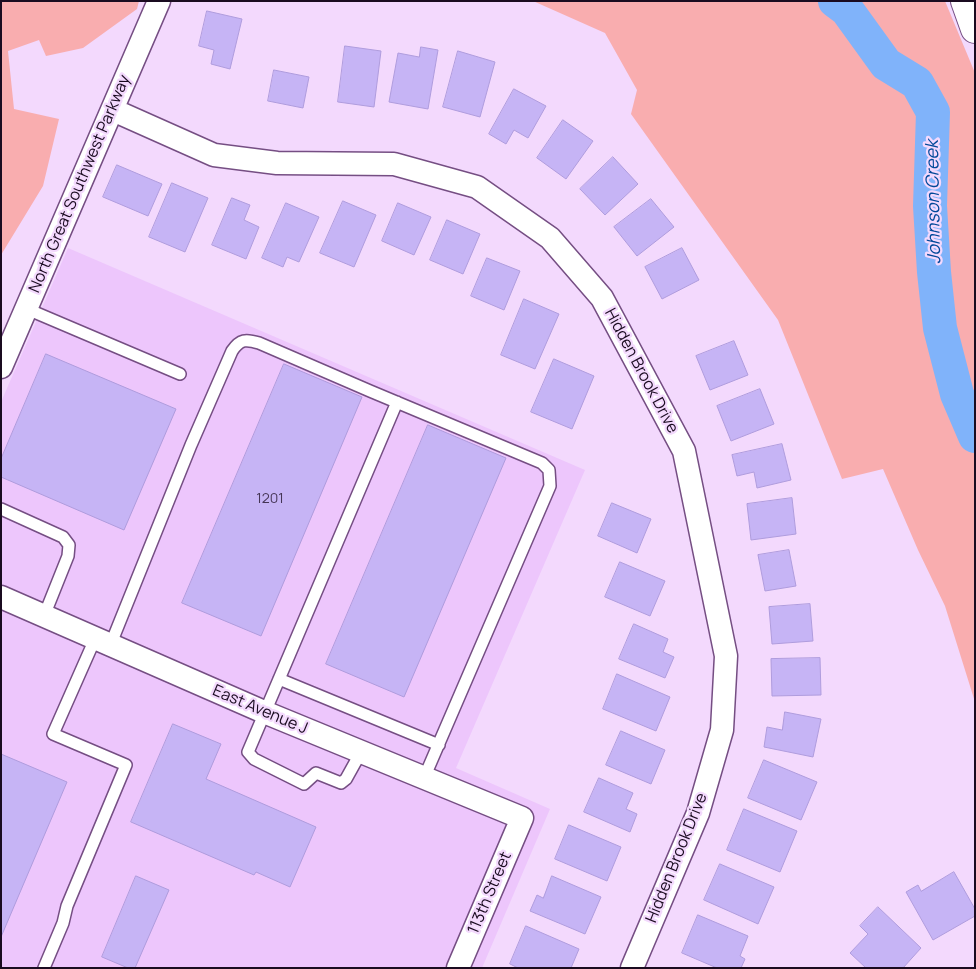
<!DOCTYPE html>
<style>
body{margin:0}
#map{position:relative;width:976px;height:969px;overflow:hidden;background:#f3d9fd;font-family:Manrope,sans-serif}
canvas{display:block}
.frame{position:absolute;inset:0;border:2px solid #1a0b20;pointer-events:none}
</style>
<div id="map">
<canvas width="976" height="969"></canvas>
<div class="frame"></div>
</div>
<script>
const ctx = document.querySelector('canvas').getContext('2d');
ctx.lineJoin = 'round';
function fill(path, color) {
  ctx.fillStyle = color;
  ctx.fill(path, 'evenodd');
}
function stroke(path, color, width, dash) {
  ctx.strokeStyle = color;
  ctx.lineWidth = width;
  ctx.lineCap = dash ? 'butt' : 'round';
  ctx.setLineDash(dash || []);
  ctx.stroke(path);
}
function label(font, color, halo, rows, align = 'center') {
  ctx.font = font + ' Manrope,sans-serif';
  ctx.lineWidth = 4.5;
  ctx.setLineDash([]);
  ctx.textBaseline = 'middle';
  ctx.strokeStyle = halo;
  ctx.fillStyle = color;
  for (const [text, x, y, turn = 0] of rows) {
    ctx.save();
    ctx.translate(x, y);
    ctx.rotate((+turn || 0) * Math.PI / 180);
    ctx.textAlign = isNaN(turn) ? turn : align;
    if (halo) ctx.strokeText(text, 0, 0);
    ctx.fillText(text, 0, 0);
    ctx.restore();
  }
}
fill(new Path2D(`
 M68 248 585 470 456 768 550 809 482 968H1V402Z`), '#edc6fc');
fill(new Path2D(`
 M1 1H139L137 9 83 48 46 56 39 40 8 51 14 109 59 119 43 186 1 255Z
 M533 1H945L975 73V702L945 606 918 550 883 469 842 479 778 320 631 114 637 90 605 33Z`), '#f9adaf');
stroke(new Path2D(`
 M835 1 847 10 886 64 917 83 933 112 930 206 934 272 940 328 957 394 975 436`), '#80b3fa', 34);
const building = new Path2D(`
 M207 11 242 19 230 69 211 64 214 50 199 46Z
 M345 46 381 51 374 107 338 102Z
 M421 47 438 50 428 109 389 102 398 53 419 57Z
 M458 51 495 62 480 117 443 107Z
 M274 70 309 77 303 108 268 101Z
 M514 89 546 106 528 138 514 130 506 144 489 134Z
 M563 120 593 141 566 179 537 158Z
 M613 157 638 184 605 215 580 189Z
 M117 165 162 184 148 216 103 197Z
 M172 183 208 198 185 252 149 237Z
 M232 198 250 205 244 220 259 227 246 259 212 245Z
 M651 199 674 227 637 256 614 227Z
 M343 201 376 215 354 267 320 253Z
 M286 203 319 217 299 262 287 257 283 267 262 258Z
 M398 203 431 217 414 255 382 241Z
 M447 220 480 234 463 274 430 260Z
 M682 248 699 280 662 299 645 267Z
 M487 258 520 271 504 310 471 296Z
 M524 299 559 314 535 369 501 355Z
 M734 341 748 375 710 390 696 356Z
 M46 354 176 409 124 530 1 477V459Z
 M554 359 594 376 572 429 531 412Z
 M284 364 362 397 261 636 182 603Z
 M760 389 774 424 731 441 717 406Z
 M428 425 506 458 404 697 326 664Z
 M782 444 791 480 757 488 754 472 737 476 732 455Z
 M792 498 796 534 751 540 747 504Z
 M612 503 651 519 637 553 598 536Z
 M789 550 796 586 765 591 758 555Z
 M620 562 665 581 650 616 605 597Z
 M810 604 813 641 772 644 769 607Z
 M634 624 668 639 663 652 674 657 665 678 619 659Z
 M820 658 821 695 772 696 771 659Z
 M617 674 670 697 656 731 603 709Z
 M785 712 821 719 813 757 764 747 767 727 782 730Z
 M173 724 221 744 206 779 316 827 290 887 256 872 254 875 131 822Z
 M621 731 665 750 651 784 606 765Z
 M1 754 67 782 1 937Z
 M764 760 817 782 801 820 748 798Z
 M599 778 633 793 626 809 637 814 630 832 584 812Z
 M744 809 797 831 780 872 727 850Z
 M569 825 621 847 607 881 555 859Z
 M720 864 774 887 758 924 704 900Z
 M954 872 975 909V916L933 940 906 892 918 885 921 891Z
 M136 876 169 890 135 968H128L102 957Z
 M552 876 601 897 585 934 530 911 537 895 543 898Z
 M878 907 921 948 903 968H866L850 953 868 934 860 926Z
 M698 915 748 936 740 956 745 959 741 968H717L682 953Z
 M526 926 579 949 571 968H518L510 964Z`);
fill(building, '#c6b4f5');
stroke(building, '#af9cdd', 1);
const lane = new Path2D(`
 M27 309 180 374
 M1 509 63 537 69 545 68 556 44 616
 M110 646 191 445 232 351C240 339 246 339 259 343L370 391 542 463 549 470 550 486 424 778
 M279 679 439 745
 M361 752 346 779 341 783 316 773 304 784 254 759 248 752 397 402
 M44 968 63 923 67 906 126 765 53 734 95 639`);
const street = new Path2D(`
 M113 110 214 155 277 163 394 164 477 187 550 238 602 298 684 451 726 656 722 730 698 813 632 968
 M1 367 159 1
 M1 597 264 712 522 818 458 968`);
const secondary = new Path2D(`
 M965 1 975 29`);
stroke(lane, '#754e83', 14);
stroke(street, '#754e83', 25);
stroke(secondary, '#754e83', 30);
stroke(lane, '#fff', 11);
stroke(street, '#fff', 22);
stroke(secondary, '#fff', 28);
label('14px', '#453555', null, [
 ["1201",270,499]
]);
label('16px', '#1a0b20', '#f3d9fd', [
 ["North Great Southwest Parkway",80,184,-67],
 ["Hidden Brook Drive",641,371,62],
 ["East Avenue J",260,710,23],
 ["Hidden Brook Drive",677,858,-68],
 ["113th Street",490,893,-67]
]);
label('italic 18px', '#014899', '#f3d9fd', [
 ["Johnson Creek",934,202,-91]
]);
</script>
